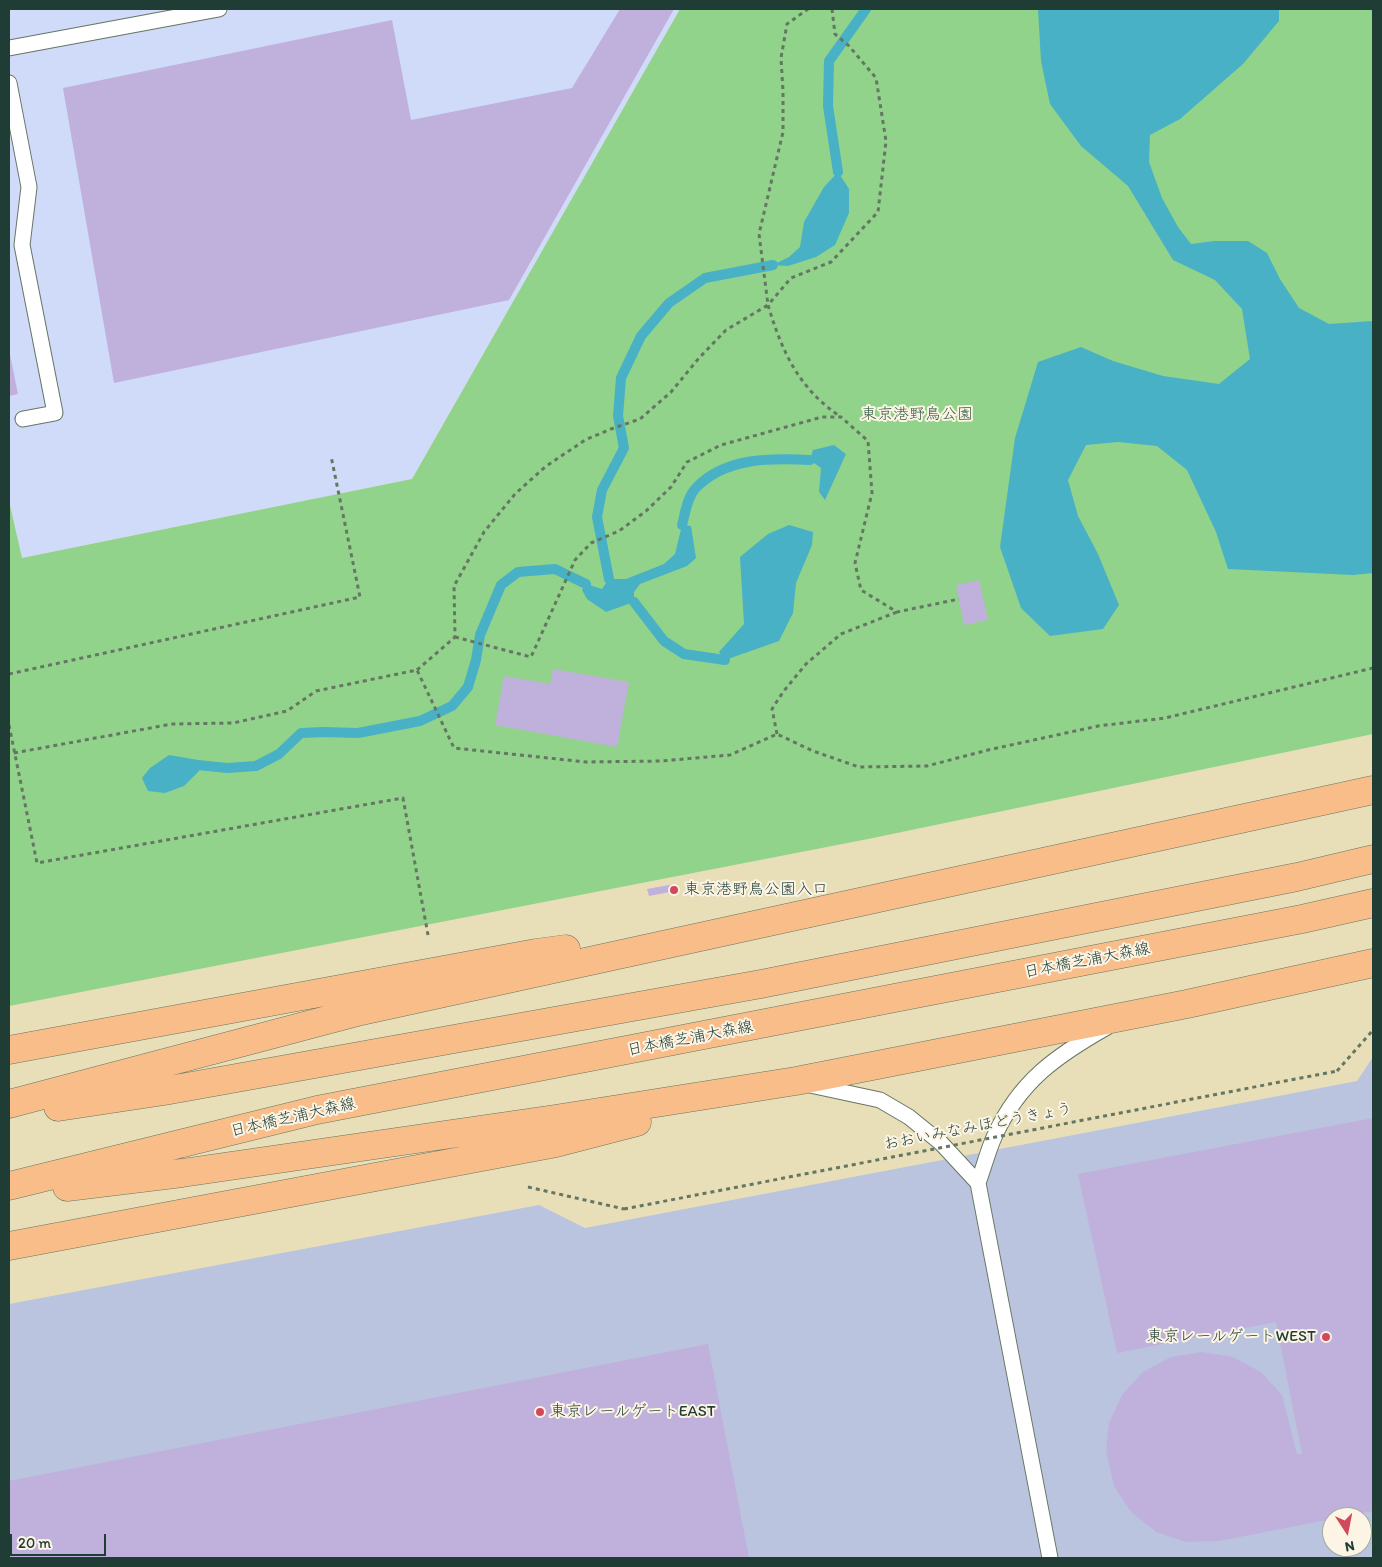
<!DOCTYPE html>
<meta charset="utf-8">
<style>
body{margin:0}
#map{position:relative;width:1382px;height:1567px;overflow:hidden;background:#e8dfb9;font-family:Itim,sans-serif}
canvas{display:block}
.frame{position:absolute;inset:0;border:10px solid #1f3d34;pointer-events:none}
.north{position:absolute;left:1322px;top:1507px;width:50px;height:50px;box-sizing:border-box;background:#fcf5e5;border:1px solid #a4ab9e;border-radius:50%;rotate:169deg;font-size:14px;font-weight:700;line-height:20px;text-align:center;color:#1f3d34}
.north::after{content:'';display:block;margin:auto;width:18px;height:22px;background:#d1495b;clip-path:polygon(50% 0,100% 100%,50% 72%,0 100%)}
.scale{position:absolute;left:10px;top:1534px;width:96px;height:22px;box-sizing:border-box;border:2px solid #1f3d34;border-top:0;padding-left:6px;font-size:15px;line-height:18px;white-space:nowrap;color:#1f3d34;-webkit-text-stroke:4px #fcf5e5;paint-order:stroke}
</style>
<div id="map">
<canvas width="1382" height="1567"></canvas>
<div class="frame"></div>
<div class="north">N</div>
<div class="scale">20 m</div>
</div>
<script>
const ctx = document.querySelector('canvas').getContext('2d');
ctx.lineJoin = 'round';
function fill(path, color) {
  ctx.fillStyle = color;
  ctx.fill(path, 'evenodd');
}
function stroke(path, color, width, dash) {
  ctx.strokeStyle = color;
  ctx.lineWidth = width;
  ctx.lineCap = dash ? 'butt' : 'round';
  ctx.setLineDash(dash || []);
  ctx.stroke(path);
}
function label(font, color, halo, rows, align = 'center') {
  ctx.font = font + ' Itim,"Klee One",sans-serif';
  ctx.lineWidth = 4;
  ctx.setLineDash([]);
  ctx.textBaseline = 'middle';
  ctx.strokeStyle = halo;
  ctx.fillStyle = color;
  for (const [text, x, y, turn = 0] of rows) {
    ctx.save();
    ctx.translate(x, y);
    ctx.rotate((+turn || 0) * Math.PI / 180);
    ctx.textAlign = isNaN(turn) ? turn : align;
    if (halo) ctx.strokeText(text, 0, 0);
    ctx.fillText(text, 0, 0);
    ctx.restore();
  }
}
fill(new Path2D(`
 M9 9H680L412 479 22 558 9 501Z`), '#d0daf9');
fill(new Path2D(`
 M1373 1057V1558H9V1304L539 1205 585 1228 1357 1081ZM1332 1517H1362V1547H1332Z`), '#bac4de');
fill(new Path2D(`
 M680 9H1373V734L868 839 9 1006V501L22 558 412 479Z`), '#91d38a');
fill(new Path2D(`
 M1038 9H1279V21L1243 64 1180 119 1150 135 1149 162 1162 198 1178 227 1191 244 1214 241H1248L1267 253 1280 279 1299 308 1329 324 1373 321V573L1353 575 1228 569 1216 532 1187 470 1157 446 1118 442 1086 445 1068 480 1078 516 1098 554 1119 605 1103 629 1050 636 1021 608 1000 547 1015 438 1038 362 1081 347 1113 361 1163 376 1219 384 1250 359 1242 309 1215 280 1173 260 1128 186 1081 146 1050 104 1041 61Z
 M838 172 849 189V213L835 245 816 257 788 266 773 265 789 257 800 247 804 222 824 187Z
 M834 445 846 454 825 500 819 492 821 468 810 460 813 450Z
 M682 525 691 526 696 558 687 566 640 584 634 592V602L606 612 587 599 582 590 586 584 602 589 609 579H626L664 564 675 554Z
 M789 525 813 532 812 545 796 583 793 613 779 641 725 660 719 652 744 624 740 557 768 534Z
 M169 755 198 760 199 771 184 786 165 793 148 791 142 778 150 768Z`), '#48b1c6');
stroke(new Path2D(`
 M838 172 828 106 829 61 866 9
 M682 525C685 514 687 498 695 489 724 457 771 458 810 460
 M609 579 597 517 602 490 624 448 618 416 621 378 641 336 669 303 705 278 773 265
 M634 602 664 641 684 654 725 660
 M198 765 227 768 256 766 279 754 301 733 324 732 358 733 420 721 452 706 468 687 476 660 480 635 501 585 518 572 555 569 586 584`), '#48b1c6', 10);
fill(new Path2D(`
 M620 9H674L509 300 114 383 63 88 392 20 411 120 572 88Z
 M9 350 18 394 9 396Z
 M979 580 988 620 964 625 956 585Z
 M553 669 629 682 617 747 495 725 504 676 550 684Z
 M675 884V891L649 896 647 889Z
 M1373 1118V1511L1343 1517H1332V1519L1219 1541 1186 1542 1156 1532 1131 1512 1114 1486 1106 1451 1109 1423 1122 1395 1143 1372 1171 1357 1202 1352 1233 1357 1261 1372 1282 1395 1297 1454H1302L1276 1322 1117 1353 1078 1174Z
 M708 1344 749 1558H9V1481Z`), '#bfb1dc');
const service = new Path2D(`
 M9 48 219 9
 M9 83 29 187 22 245 55 413 23 419
 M810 1085 880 1100 909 1117 941 1143 978 1183
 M1050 1558 978 1183C984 1167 988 1150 995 1135 1020 1081 1056 1056 1107 1027`);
const primary = new Path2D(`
 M9 1050 536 953 566 949
 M9 1104 361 1011 1373 790
 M58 1107 164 1091 761 984 1297 877 1373 859
 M9 1186 317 1110 1302 919 1373 903
 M67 1187 182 1173 555 1119 796 1081 1187 1004 1373 963
 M9 1246 556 1143 637 1122`);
stroke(service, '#657663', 17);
stroke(primary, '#657663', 29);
stroke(new Path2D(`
 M832 9 835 34 849 46 876 78 886 141 878 212 831 262 791 278 768 305C782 352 799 389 841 417
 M455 637 531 657 575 560 591 543 619 531 646 511 671 487 687 462 721 445 822 417H841L868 441 872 493 855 563 861 590 897 612 959 599
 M417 670 455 637 454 586 484 532 515 494 545 467 585 440 611 429 640 419 671 392 699 358 726 330 768 305 759 234 783 132V91L781 58 787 24 808 9
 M9 674 360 597 331 456
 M9 725 37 863 403 798 428 935
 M777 734 772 709 783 692 806 664 841 634 897 612
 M14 753 172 724 233 723 287 711 316 691 417 670 454 748 586 762 661 761 730 755 777 734 813 751 859 767 927 766 988 750 1098 726 1165 718 1373 668
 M1337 1071 1373 1030
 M528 1187 624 1209`), '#657663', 3, [4, 4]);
stroke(service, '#fff', 15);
stroke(primary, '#f8bd88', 28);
stroke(new Path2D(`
 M624 1209 1337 1071`), '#657663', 3, [4, 4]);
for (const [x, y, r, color] of [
 [674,890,5,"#d1495b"],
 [1326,1337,5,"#d1495b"],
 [540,1412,5,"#d1495b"]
]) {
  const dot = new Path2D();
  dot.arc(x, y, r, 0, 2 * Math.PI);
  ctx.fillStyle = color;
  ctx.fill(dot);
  stroke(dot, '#fcf5e5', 2);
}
label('16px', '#365b45', '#fcf5e5', [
 ["東京港野鳥公園",917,415]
]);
label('16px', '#1f3d34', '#fcf5e5', [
 ["東京港野鳥公園入口",684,890],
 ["東京レールゲートWEST",1316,1337,"right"],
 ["東京レールゲートEAST",550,1412]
], 'left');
label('16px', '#1f3d34', '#fcf5e5', [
 ["日本橋芝浦大森線",1087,961,-11],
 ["日本橋芝浦大森線",690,1039,-11],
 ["日本橋芝浦大森線",293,1118,-13],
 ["おおいみなみほどうきょう",978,1127,-11]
]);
</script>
